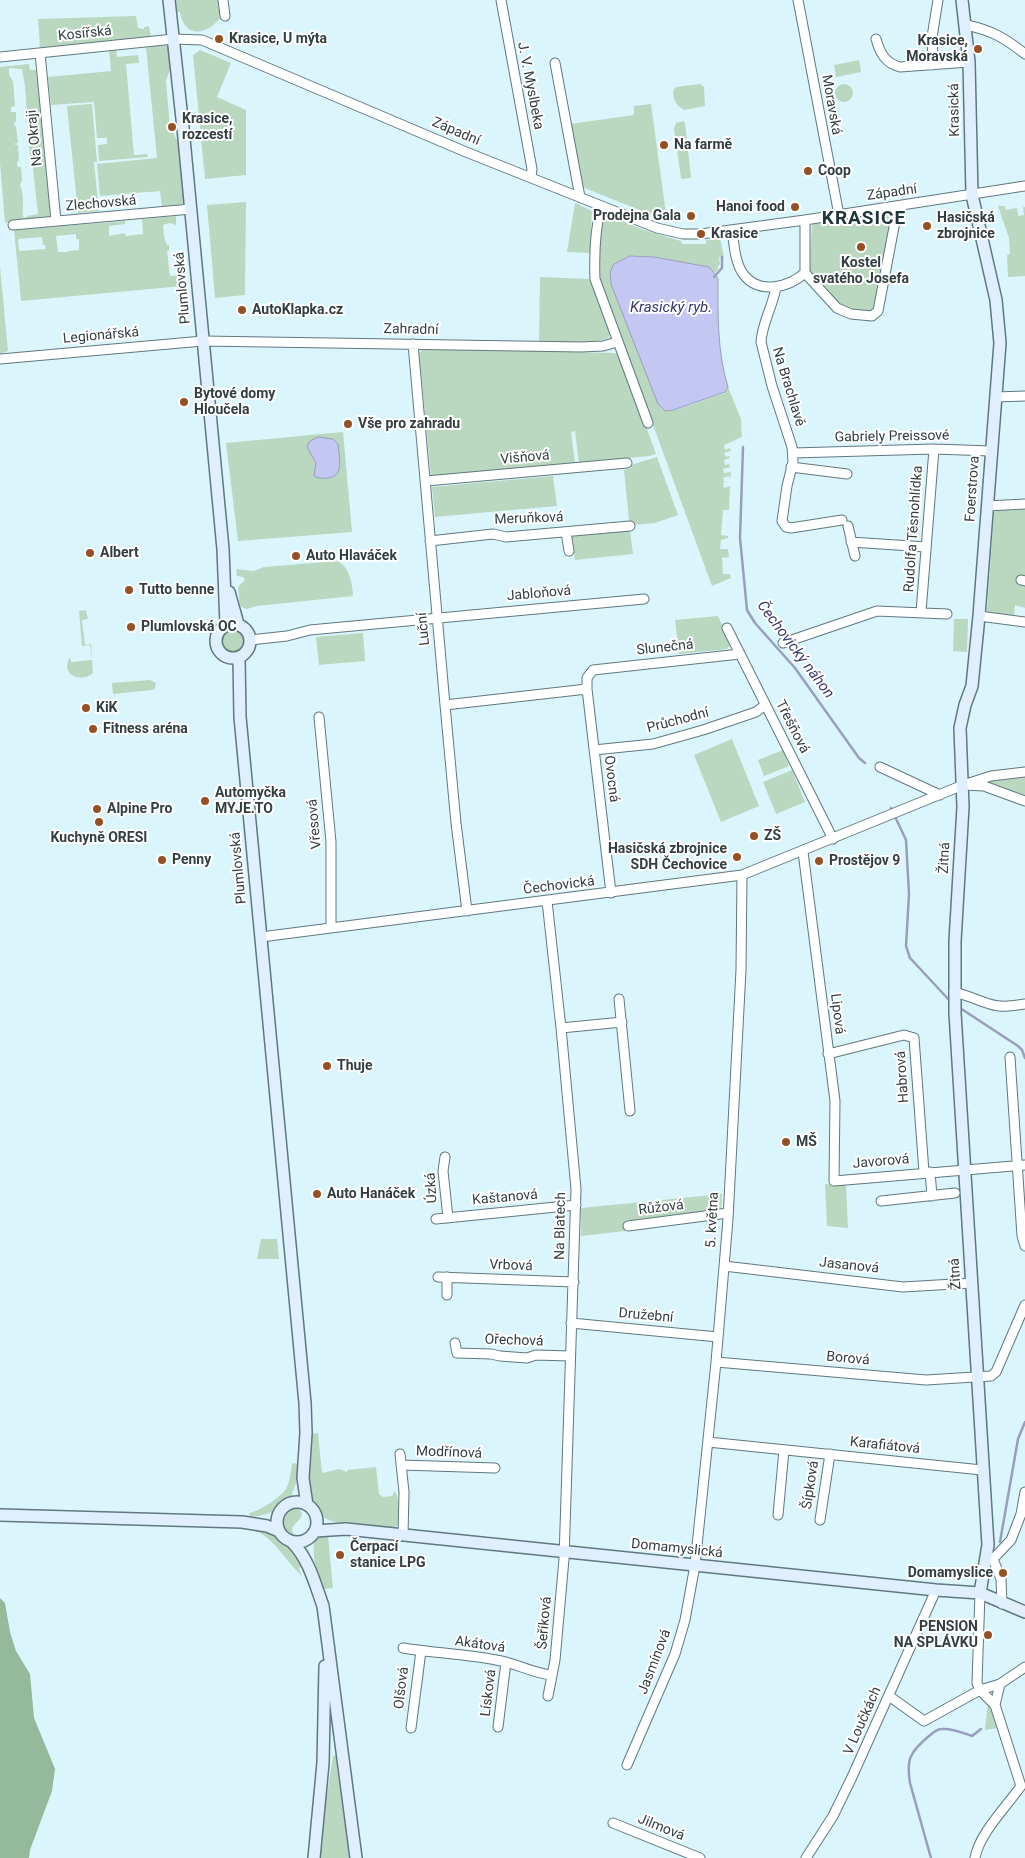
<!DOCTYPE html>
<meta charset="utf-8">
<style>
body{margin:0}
canvas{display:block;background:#dbf5fd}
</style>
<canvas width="1025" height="1858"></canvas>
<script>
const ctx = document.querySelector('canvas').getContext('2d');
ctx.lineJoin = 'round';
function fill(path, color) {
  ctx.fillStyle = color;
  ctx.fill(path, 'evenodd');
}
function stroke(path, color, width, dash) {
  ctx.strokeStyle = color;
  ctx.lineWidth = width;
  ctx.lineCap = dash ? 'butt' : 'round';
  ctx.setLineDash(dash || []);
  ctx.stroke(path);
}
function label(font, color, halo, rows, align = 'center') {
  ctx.font = font + ' Roboto,sans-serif';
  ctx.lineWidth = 4;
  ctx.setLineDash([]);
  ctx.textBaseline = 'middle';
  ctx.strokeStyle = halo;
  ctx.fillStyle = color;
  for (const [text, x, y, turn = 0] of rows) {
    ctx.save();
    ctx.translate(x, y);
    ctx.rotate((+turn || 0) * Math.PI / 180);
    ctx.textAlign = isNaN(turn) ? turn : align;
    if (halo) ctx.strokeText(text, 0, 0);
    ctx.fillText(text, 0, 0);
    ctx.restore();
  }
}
fill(new Path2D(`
 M176 0H218L220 18C206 36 184 38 180 12H177Z
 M136 16 138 28 144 29V27L149 26 151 37 40 48 38 19Z
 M162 45 167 46 169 48 171 66 166 81 170 127 178 142 184 202 178 207 162 208 160 191 100 196 97 164 157 158 146 47Z
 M116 50 117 57 138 55 139 63 126 64 134 155 147 154 148 157 99 161 98 145 107 144V138H97L94 102 51 105 48 77 111 71 109 51Z
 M200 50 231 63 217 97 246 110V175L205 179 193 55Z
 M859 60 861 72 836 77 834 65Z
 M29 64 30 70H40L53 211 47 219 5 223 0 163V67ZM9 68 22 69 25 86 30 157 33 169 38 214 27 216 26 218 23 217C22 205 25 196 20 185L22 180 21 167H18L17 162 19 161 18 145 13 144 18 143 16 126H14V123L16 122V112H11V107L15 106 13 81 9 75Z
 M700 84 704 87 705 106 684 110C675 104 674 101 673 91L676 87Z
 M835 93a9 9 0 1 1 18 0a9 9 0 1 1-18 0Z
 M92 104 97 162H94L99 211 78 213 67 106Z
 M651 104 667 221 582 187 570 124 634 115V106Z
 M683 121 685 123 691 178 683 179 681 178 674 129 676 123Z
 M246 202 245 295 215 298 207 205Z
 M575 203 592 211 590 253 567 252Z
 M998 206H1005L1006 210 1017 208 1018 216 1024 215 1023 207H1025V276L1008 277 1007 255 1010 254 1009 238Z
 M889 213 893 214 875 307 869 312H851L840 306 810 274 809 264 812 225 816 223Z
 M609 215 641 229 681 241 682 244H706V240L720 238 724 257H719L720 264 718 266V270L714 273 708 267 654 257 630 256 613 265 610 273 611 284 661 408 665 411 681 408 725 393 728 387 741 419 742 437 724 445 725 450 730 448 731 451 724 453 726 457 730 456V458L724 460 725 465 729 464 730 467 723 469 724 473 731 472 730 480 729 476 723 478 724 482 729 481 723 483 724 488 730 486 729 510H723L721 535 728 536V538L721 540 720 549H728L729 557 722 558 723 574H730L731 578 712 586 601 283C600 270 594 229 602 219 603 218 607 216 609 215Z
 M176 216V225L170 223 163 225 164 236 167 245H169V250L167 251 170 276 181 275 182 286 21 301 14 230 125 221V224L109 226V236L125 233 126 236 143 234 142 219ZM76 234V239H79V250L68 251V252H58L56 236ZM42 237 43 245H45L46 249 19 251 18 239Z
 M0 266 8 351 0 354Z
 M540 277 591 279 610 333 609 338 587 344 539 342Z
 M424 348 612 353 620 355 656 454 649 456 579 463 575 431 571 432 575 463 431 476 419 353Z
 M343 432 352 532 238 541 226 443Z
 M657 457 678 515 655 523 633 525 629 521 624 470 631 468V465Z
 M553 476 557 506 435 517 432 487Z
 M1025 508V576H1018L1017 583 1025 585V608L1015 605 1014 617 987 613 994 512 996 511Z
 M630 530 633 554 575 560 572 535Z
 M338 561C349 567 353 584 353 596L257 606 247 609 243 608 240 605 238 587 245 580 243 577 237 576 236 569 254 571 264 567Z
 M86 610 88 619 82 620 85 645 91 644 93 673C83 683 59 676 70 657L71 662 92 660 90 645 82 646 79 611Z
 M718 616 731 644 727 649 679 654 675 620Z
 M954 619H968L967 652 953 651Z
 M220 641a12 12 0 1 1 24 0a12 12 0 1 1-24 0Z
 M363 633 365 661 319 665 316 637Z
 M150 680 156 683 155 688 152 690 113 694 112 683Z
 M732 739 759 806 721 822 694 755Z
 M783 750 789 766 764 776 758 760Z
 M792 770 805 802 776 814 763 782Z
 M1025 772V801L984 786 983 778Z
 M825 1184 846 1185 848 1228 827 1226Z
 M722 1194 721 1210 625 1221V1231L581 1236V1208Z
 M261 1239H277L279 1259H257Z
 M318 1433 322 1473 339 1469 347 1472V1470L376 1467 379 1494 383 1497 392 1496 395 1491C400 1501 400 1515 398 1525 388 1532 372 1527 360 1525 348 1524 332 1524 322 1516 300 1500 309 1458 311 1434Z
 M292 1463 299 1464C295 1500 286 1513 250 1517L249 1513C260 1511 282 1497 287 1487 290 1480 291 1470 292 1463Z
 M296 1507 301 1511 302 1515C299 1524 284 1527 298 1538L287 1533 282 1523 286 1513Z
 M251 1525 276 1534 305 1565 299 1569 302 1576C285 1560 273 1536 251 1529Z
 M332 1533 328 1536 333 1588 325 1589C317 1578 308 1546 318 1535Z
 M988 1702 999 1728 985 1730Z
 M335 1755 336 1757 349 1858H317L333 1756Z`), '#bad8bf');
fill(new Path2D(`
 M0 1598 5 1603 10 1632 16 1651 30 1674 34 1718 55 1769 52 1791 30 1850 29 1858H0Z`), '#94b99b');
const water = new Path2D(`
 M630 256 654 257 709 267 718 278C718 315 717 351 728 387L725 392 673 410 665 411 658 404 611 284 610 273 613 265Z
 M318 437 333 439 338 444C339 457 345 477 327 478 322 479 318 478 314 476L316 463 307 447 309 442Z`);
fill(water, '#c4c7f1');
stroke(water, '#989ebc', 1);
stroke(new Path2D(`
 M714 277 722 268V257
 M743 447 740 538 747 610 755 623 795 668 859 758 865 763
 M891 808 906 840 909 894 906 946 910 958 951 1002
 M960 1008 1018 1046 1022 1050 1025 1058
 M1000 1542 1018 1439 1025 1422
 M931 1858 910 1783C906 1759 910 1752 929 1736 933 1733 936 1729 942 1729 952 1728 963 1733 972 1736L981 1729`), '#989ebc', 2.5);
const street = new Path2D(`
 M223 0 225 16
 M501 0 532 169 531 177
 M798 0 839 215
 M966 25C991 30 1005 38 1025 54
 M876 39C880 53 885 63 900 67L969 62
 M40 53 56 221
 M0 57 174 39 202 40 466 152 657 228 683 234H701L805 220 1025 186
 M555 63 580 197
 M933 65 932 37 938 0
 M601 206C595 230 594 254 595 279L648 423
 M805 220V273L837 308 851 314 872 316 878 311 898 206
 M13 225 191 209
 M732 230C734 244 735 264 744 275 760 295 789 287 805 273
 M776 287C773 306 762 323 761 342L772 386 792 447 793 462 787 486 782 521 786 527 791 528 842 520
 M413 344 445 705 456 823 467 911
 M0 359 203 341 581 347 603 346 617 342
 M996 397 1025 396
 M793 453 934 449 991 451
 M791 467 847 474
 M426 481 627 463
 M987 506 1025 504
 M848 526 855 556
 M566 532 569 551
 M430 541 493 534 506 537 630 526
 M851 542 926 547
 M1021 580 1025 581
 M921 612 934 449
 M979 616 1025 622
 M727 628 833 839
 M250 640 287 636 310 630 644 599
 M783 643 877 611 947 614
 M445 705 587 689
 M319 717 331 842V928
 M594 750 653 744 703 730 756 712 765 705
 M880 767 940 795
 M1025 772 991 776 963 785 984 786 1025 801
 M803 852 835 1101 834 1181 1025 1165
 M611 893 587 689V678L593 670 740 654
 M547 901 561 1028 576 1189 564 1559 555 1660 548 1696
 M261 937 742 875 963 785
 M954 992C986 1000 989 1011 1025 1004
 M619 999 630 1111
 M561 1028 622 1022
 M828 1054 904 1035 914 1038 924 1172
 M1010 1057 1022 1236 1025 1246
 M445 1157 443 1171 448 1218
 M930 1172 932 1196
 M881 1201 955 1193
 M436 1219 576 1205
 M628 1226 728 1213
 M724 1266 903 1287 971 1283
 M438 1277 574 1282
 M447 1295V1277
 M571 1323 718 1337
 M455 1343 457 1353 491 1354 500 1356 527 1358 536 1355 570 1356
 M716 1362 926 1380 991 1376 996 1372 1025 1305
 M708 1442 982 1470
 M400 1454 404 1492 403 1535
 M401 1465 495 1468
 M778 1515 784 1450
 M820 1520 830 1454
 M989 1558 993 1559 1001 1579 1002 1604
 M993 1559 1011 1540 1021 1514 1025 1492
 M980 1593 977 1683 980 1690 995 1705
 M403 1648C434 1653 465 1654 496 1660 517 1663 531 1673 552 1675
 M889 1696 924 1721 980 1690 1000 1684 1025 1667
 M498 1727 506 1662
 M411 1728 421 1651
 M627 1765 675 1654 685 1620 695 1565 716 1362 728 1219 741 970 742 875
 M613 1823 700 1858
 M806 1858 833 1816 852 1777 936 1590
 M975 1858C979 1834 1007 1806 1021 1786L995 1705 1000 1684`);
const secondary = new Path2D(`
 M169 0 183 128 223 549 226 625
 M962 0 969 62 972 195 996 300 1000 343 979 616 972 686 965 705 960 728 963 807 955 941V1013L988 1545 980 1593
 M229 592 238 624
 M216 641a17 17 0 1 1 34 0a17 17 0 1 1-34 0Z
 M239 658 240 717 305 1403 306 1433 303 1478 307 1505
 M277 1522a20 20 0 1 1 40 0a20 20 0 1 1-40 0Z
 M0 1515 242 1522 267 1526 279 1531
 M315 1531 346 1529 936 1590 980 1593 1025 1612
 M292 1542C309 1559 315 1584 323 1606L356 1858
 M314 1858 323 1763 325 1666`);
stroke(street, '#60787f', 11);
stroke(secondary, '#60787f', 14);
stroke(street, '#fff', 9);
stroke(secondary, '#dfefff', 11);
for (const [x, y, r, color] of [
 [219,39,5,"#955124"],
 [978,49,5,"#955124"],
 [172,127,5,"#955124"],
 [664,145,5,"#955124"],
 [808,171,5,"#955124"],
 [795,207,5,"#955124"],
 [691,216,5,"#955124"],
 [927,226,5,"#955124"],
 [701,234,5,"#955124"],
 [861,247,5,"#955124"],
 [242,310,5,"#955124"],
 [184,402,5,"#955124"],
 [348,424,5,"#955124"],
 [90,553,5,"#955124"],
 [296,556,5,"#955124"],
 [129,590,5,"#955124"],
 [131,627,5,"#955124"],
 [86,708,5,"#955124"],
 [93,729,5,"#955124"],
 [205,801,5,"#955124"],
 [97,809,5,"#955124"],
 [99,822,5,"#955124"],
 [754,836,5,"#955124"],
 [737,857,5,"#955124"],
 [162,860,5,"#955124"],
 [819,861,5,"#955124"],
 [327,1066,5,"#955124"],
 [786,1142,5,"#955124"],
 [317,1194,5,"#955124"],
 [340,1555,5,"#955124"],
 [1003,1573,5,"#955124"],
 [988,1635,5,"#955124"]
]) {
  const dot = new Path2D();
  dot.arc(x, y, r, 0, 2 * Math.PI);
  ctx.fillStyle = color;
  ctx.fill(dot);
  stroke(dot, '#fff', 2);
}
label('14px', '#333e41', '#fff', [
 ["Kosířská",85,34,-6],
 ["J. V. Myslbeka",530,86,79],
 ["Moravská",831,105,80],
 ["Krasická",955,110,-91],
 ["Západní",456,132,23],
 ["Na Okraji",35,138,-96],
 ["Západní",892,193,-8],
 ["Zlechovská",101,204,-5],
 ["Plumlovská",183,288,-95],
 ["Zahradní",411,330,1],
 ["Legionářská",101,336,-5],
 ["Na Brachlavě",788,387,73],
 ["Gabriely Preissové",892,437,-1],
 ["Višňová",525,458,-5],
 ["Foerstrova",973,489,-86],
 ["Meruňková",529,519,-2],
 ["Rudolfa Těsnohlídka",914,529,-86],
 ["Jabloňová",539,594,-5],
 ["Luční",424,629,-95],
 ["Slunečná",665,648,-6],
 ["Průchodní",678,721,-15],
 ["Třešňová",792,727,63],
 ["Ovocná",611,779,83],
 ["Vřesová",315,824,-95],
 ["Žitná",945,858,-87],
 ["Plumlovská",239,868,-95],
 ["Čechovická",559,886,-7],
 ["Lipová",837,1014,83],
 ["Habrová",903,1077,-94],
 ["Javorová",881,1162,-5],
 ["Úzká",432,1188,-94],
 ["Kaštanová",505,1198,-5],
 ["Růžová",661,1208,-7],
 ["5. května",713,1220,-87],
 ["Na Blatech",561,1226,-89],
 ["Vrbová",511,1266,2],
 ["Jasanová",849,1266,6],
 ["Žitná",956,1274,-94],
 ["Družební",646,1316,5],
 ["Ořechová",514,1341,2],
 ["Borová",848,1359,5],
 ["Karafiátová",885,1446,6],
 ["Modřínová",449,1453,2],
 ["Šípková",811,1485,-81],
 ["Domamyslická",677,1549,6],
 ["Šeříková",545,1623,-85],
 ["Akátová",480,1645,8],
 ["Jasmínová",655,1662,-69],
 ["Olšová",402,1688,-83],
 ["Lísková",489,1693,-83],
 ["V Loučkách",863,1721,-66],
 ["Jilmová",661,1828,22]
]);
label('bold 14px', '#333e41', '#fff', [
 ["Krasice, U mýta",229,39],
 ["Krasice,",968,41,"right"],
 ["Moravská",968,57,"right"],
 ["Krasice,",182,119],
 ["rozcestí",182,135],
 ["Na farmě",674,145],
 ["Coop",818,171],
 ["Hanoi food",785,207,"right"],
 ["Prodejna Gala",681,216,"right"],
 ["Hasičská",937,218],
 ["zbrojnice",937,234],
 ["Krasice",711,234],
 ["Kostel",861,263,"center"],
 ["svatého Josefa",861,279,"center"],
 ["AutoKlapka.cz",252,310],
 ["Bytové domy",194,394],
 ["Hloučela",194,410],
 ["Vše pro zahradu",358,424],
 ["Albert",100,553],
 ["Auto Hlaváček",306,556],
 ["Tutto benne",139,590],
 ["Plumlovská OC",141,627],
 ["KiK",96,708],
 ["Fitness aréna",103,729],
 ["Automyčka",215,793],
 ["MYJE.TO",215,809],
 ["Alpine Pro",107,809],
 ["ZŠ",764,836],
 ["Kuchyně ORESI",99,838,"center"],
 ["Hasičská zbrojnice",727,849,"right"],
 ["SDH Čechovice",727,865,"right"],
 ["Penny",172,860],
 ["Prostějov 9",829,861],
 ["Thuje",337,1066],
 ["MŠ",796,1142],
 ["Auto Hanáček",327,1194],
 ["Čerpací",350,1547],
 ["stanice LPG",350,1563],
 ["Domamyslice",993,1573,"right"],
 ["PENSION",978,1627,"right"],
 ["NA SPLÁVKU",978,1643,"right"]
], 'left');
label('italic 15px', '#38376c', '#fff', [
 ["Krasický ryb.",671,308],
 ["Čechovický náhon",795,650,53]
]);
ctx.letterSpacing = '1px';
label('bold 19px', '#20363c', '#fff', [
 ["KRASICE",864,219]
]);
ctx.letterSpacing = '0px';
</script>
